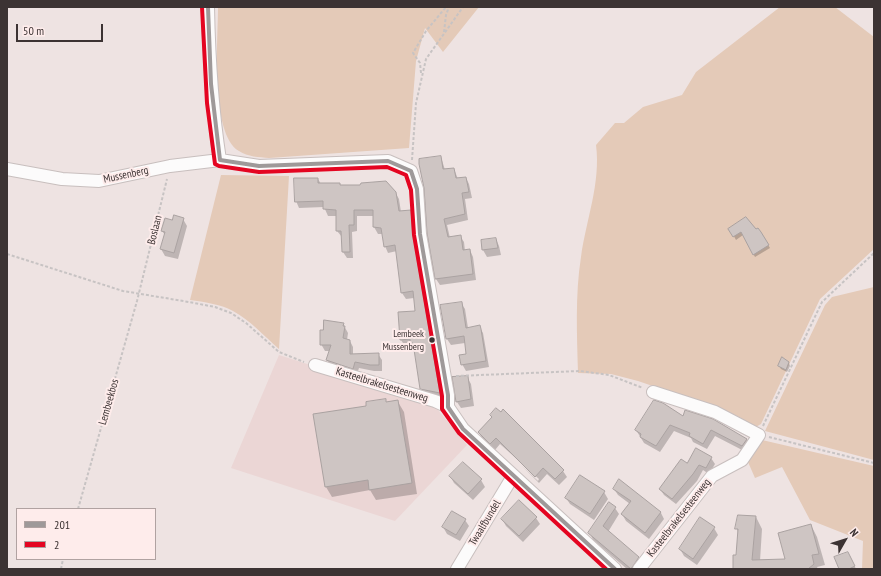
<!DOCTYPE html>
<style>
body{margin:0}
#map{position:relative;width:881px;height:576px;overflow:hidden;background:#eee3e2;font-family:"PT Sans Narrow",sans-serif}
canvas{display:block}
.frame{position:absolute;inset:0;border:8px solid #3c3333;pointer-events:none}
.legend{position:absolute;left:16px;top:508px;width:140px;height:52px;box-sizing:border-box;background:#feeceb;border:1px solid #b0a2a1;margin:0;padding:5px 7px;list-style:none;font-size:12px;color:#3c3333}
.legend li{display:flex;align-items:center;gap:8px;height:20px}
.legend b{width:20px;border:1px solid #b0a2a1}
.north{position:absolute;left:825px;top:520px;width:40px;height:40px;-webkit-text-stroke:3px #feeceb;paint-order:stroke;rotate:51deg;font-size:11px;font-weight:700;line-height:16px;text-align:center;color:#3c3333}
.north::after{content:'';display:block;margin:auto;width:14px;height:18px;background:#3c3333;clip-path:polygon(50% 0,100% 100%,50% 72%,0 100%)}
.scale{position:absolute;left:16px;top:24px;width:87px;height:18px;box-sizing:border-box;border:2px solid #3c3333;border-top:0;padding-left:5px;font-size:12px;line-height:14px;white-space:nowrap;color:#3c3333;-webkit-text-stroke:3px #feeceb;paint-order:stroke}
</style>
<div id="map">
<canvas width="881" height="576"></canvas>
<div class="frame"></div>
<ul class="legend">
<li><b style="height:5px;background:#9e9999"></b>201</li>
<li><b style="height:5px;background:#e40521"></b>2</li>
</ul>
<div class="north">N</div>
<div class="scale">50 m</div>
</div>
<script>
const ctx = document.querySelector('canvas').getContext('2d');
ctx.lineJoin = 'round';
function fill(path, color) {
  ctx.fillStyle = color;
  ctx.fill(path, 'evenodd');
}
function stroke(path, color, width, dash) {
  ctx.strokeStyle = color;
  ctx.lineWidth = width;
  ctx.lineCap = dash ? 'butt' : 'round';
  ctx.setLineDash(dash || []);
  ctx.stroke(path);
}
function label(font, color, halo, rows, align = 'center') {
  ctx.font = font + ' "PT Sans Narrow",sans-serif';
  ctx.lineWidth = 4;
  ctx.setLineDash([]);
  ctx.textBaseline = 'middle';
  ctx.strokeStyle = halo;
  ctx.fillStyle = color;
  for (const [text, x, y, turn = 0] of rows) {
    ctx.save();
    ctx.translate(x, y);
    ctx.rotate((+turn || 0) * Math.PI / 180);
    ctx.textAlign = isNaN(turn) ? turn : align;
    if (halo) ctx.strokeText(text, 0, 0);
    ctx.fillText(text, 0, 0);
    ctx.restore();
  }
}
fill(new Path2D(`
 M279 355 433 404 467 445 395 521 231 468Z`), '#ebd6d5');
fill(new Path2D(`
 M218 7H479L443 52 425 28 416 61 409 148 269 158C259 157 248 157 239 151 210 134 218 39 218 7Z
 M780 7H835L874 37V249L820 299 761 424 754 428 739 417 723 410 638 381 611 374 578 373C577 335 575 295 581 257 586 220 601 183 596 145L615 123H624L643 107 682 95 696 72Z
 M221 175 289 176 279 349C264 336 250 320 233 311 220 304 204 302 190 300Z
 M874 287V460L765 431 825 305 832 297Z
 M762 440 874 466V569H862L863 541 810 520 782 467 755 478 748 462Z`), '#e4cab8');
fill(new Path2D(`
 M441 157 445 170 454 169 458 179 466 178 469 184 472 198 465 199 468 220 447 225 450 238 460 236 464 242 465 251 470 250 473 257 476 280 440 285 436 279 428 233Z
 M318 179 321 184H340L341 186 395 192 399 199 401 212 410 211 414 217 443 399 425 395 421 388 415 350 413 346H405L401 340 416 312 414 298 406 299 402 293 397 251 388 253 385 246 383 234H378L374 227V216H357V231L352 232 353 258H347L343 252 342 237 337 231V216H328L324 207 299 208 296 201Z
 M183 219 187 226 178 259 165 256 161 249 165 235 162 231 173 221Z
 M730 229 756 231 761 233 770 248 755 257 743 235 736 240Z
 M496 239 499 246 501 255 487 257 483 250 482 241Z
 M461 303 465 309 468 328 479 326 483 333 489 367 466 371 462 364 467 355 465 343 451 345 447 339Z
 M343 324 348 333 347 340 350 341 353 347V355L378 354 382 360V371H374L359 368 357 374 331 366 327 360 330 351H325L321 344Z
 M789 363 790 366 787 372 781 369 779 366Z
 M467 377 471 384 474 406 461 408 457 402Z
 M385 400 387 403 398 402 404 412 417 494 376 500 370 490 332 497 326 487Z
 M491 415 563 471 567 477 559 485 547 474 539 483 521 465 538 481 539 479 500 444 495 450 482 439 479 432 492 418Z
 M684 418 747 440 750 446 746 452 715 436 707 449 693 442 691 438 674 431 660 452 644 443 636 430Z
 M711 458 715 464 709 474 703 470 697 481 676 504 664 495 660 489 688 465Z
 M463 463 481 480 485 487 473 500 454 483 450 476Z
 M620 481 661 513 664 519 649 539 626 521 622 514 630 504 618 495 614 489Z
 M604 492 608 499 594 520 570 504 566 498Z
 M615 508 619 514 608 532 638 558 642 565 639 569H627L593 540 590 533Z
 M756 517 762 529 760 561 787 560 811 525 817 537 825 565 817 567 818 569H734L737 556 738 532 737 529Z
 M536 518 540 524 523 542 506 526 502 519Z
 M465 520 469 526 460 541 447 534 443 527Z
 M714 528 718 535 697 565 684 556 680 549Z
 M850 556 856 569H840Z`), '#0003');
const building = new Path2D(`
 M441 156 443 169 454 168 456 178 466 177 469 192 462 193 465 214 444 219 448 237 461 235 463 250 470 249 473 274 435 279 427 233 424 188 419 164V159Z
 M294 178H318V183H340V185H360L361 183 386 181 396 192 399 211 411 210 413 235 440 393 420 389 413 343H410V339L400 340 398 312 415 311 413 291 401 293 395 245 384 247 381 228 373 227V210H354V225H349L350 252H342L341 231H336V210L323 209V201L295 202Z
 M174 215 184 218 174 253 160 249 165 232 161 231 165 218 172 220Z
 M746 217 756 229 758 228 761 232 769 245 753 255 741 232 733 237 728 229Z
 M496 238 498 248 482 250 481 240Z
 M462 302 466 328 480 325 481 329 486 361 461 365 459 355 466 354 464 336 446 339 440 305Z
 M324 320 344 323 343 326H345L343 338 350 340V354L379 353V365H370L355 362 353 369 326 360 331 345H320V330H323Z
 M782 357 789 362 786 370 778 366Z
 M468 376 471 399 456 402 452 377Z
 M386 399V402L398 400 412 483 369 490 368 480 325 487 313 414 366 406V402Z
 M654 400 663 403 683 416 685 410 713 419 747 439 742 446 711 430 703 444 689 436 690 433 670 425 656 446 640 437 641 434 635 430Z
 M496 408 501 412 503 409 564 470 555 479 543 468 535 477 496 438 490 444 478 432 492 417 490 415Z
 M696 448 712 457 706 468 699 465 693 474 672 499 659 489 681 459 687 463Z
 M463 462 482 479 468 494 449 476Z
 M580 475 605 491 590 514 565 498Z
 M619 479 661 512 645 533 621 514 631 501 613 489Z
 M519 500 537 517 519 536 501 519Z
 M609 502 616 507 603 526 639 557 631 569 588 533Z
 M452 511 466 519 456 535 442 527Z
 M738 515 756 516 752 560 785 559 778 533 811 524 819 554 812 555 814 564 808 569H733V555H736L738 529H735Z
 M700 517 715 527 693 559 679 549Z
 M848 552 855 566 849 569H839L834 557Z`);
fill(building, '#cec5c3');
stroke(building, '#aaa2a1', 1);
const minor = new Path2D(`
 M208 7C209 59 212 108 220 160
 M7 169 62 179 99 181 170 166 220 160 259 166 388 161 411 171 417 189 420 234 448 395V407
 M315 365 435 401 448 407 463 429 615 569
 M457 569 513 476
 M639 569 712 476 742 460 759 435 715 412 653 392`);
stroke(minor, '#c8bfbe', 14);
stroke(new Path2D(`
 M444 32 446 15 449 7
 M421 73 420 63 413 53 426 31 446 7
 M412 160 416 103 426 59 463 7
 M7 254 123 291 189 302 215 307 231 313 246 323 279 352 304 362
 M456 376 580 371 609 375 643 388
 M763 426 822 302 874 253
 M769 437 874 463
 M78 509 137 301 167 179
 M61 569 63 559`), '#c7c3c3', 2, [3, 2]);
stroke(minor, '#fcfbfb', 12);
stroke(new Path2D(`
 M208 7 211 84 220 160
 M220 160 259 166 388 161 411 171 417 189 420 234 448 395V407L463 429 615 569`), '#9e9999', 4);
stroke(new Path2D(`
 M202 7 207 103 215 164 219 166 259 172 387 167 406 175 411 190 414 235 442 396V409L459 433 606 569`), '#e40521', 4);
for (const [x, y, r, color] of [
 [432,340,3.5,"#3c3333"]
]) {
  const dot = new Path2D();
  dot.arc(x, y, r, 0, 2 * Math.PI);
  ctx.fillStyle = color;
  ctx.fill(dot);
  stroke(dot, '#feeceb', 1.5);
}
label('10px', '#3c3333', '#feeceb', [
 ["Lembeek",424,334],
 ["Mussenberg",424,347]
], 'right');
label('11px', '#3c3333', '#feeceb', [
 ["Mussenberg",126,175,-12],
 ["Boslaan",155,230,-76],
 ["Kasteelbrakelsesteenweg",382,385,17],
 ["Lembeekbos",109,402,-74],
 ["Kasteelbrakelsesteenweg",679,518,-52],
 ["Twaalfbundel",485,523,-59]
]);
</script>
